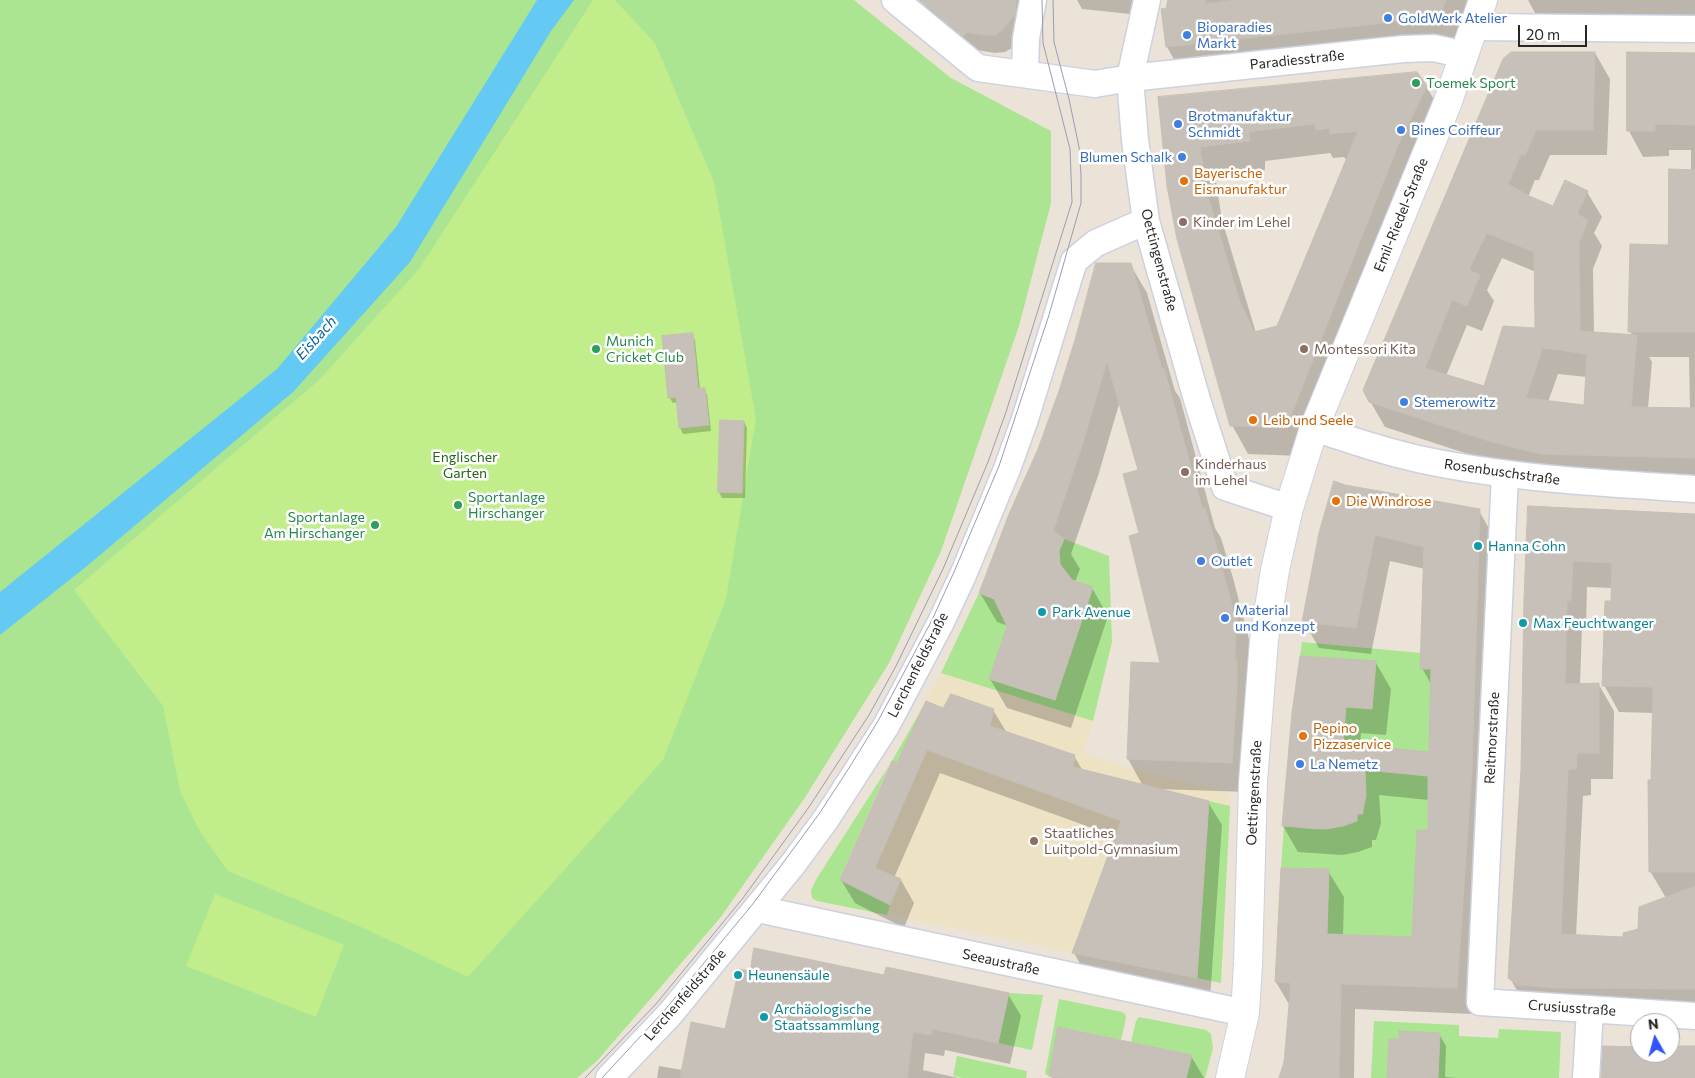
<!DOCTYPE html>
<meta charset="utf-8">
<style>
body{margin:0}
#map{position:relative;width:1695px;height:1078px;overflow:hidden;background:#ebe3d7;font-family:Commissioner,sans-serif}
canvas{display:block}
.north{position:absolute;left:1630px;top:1013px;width:50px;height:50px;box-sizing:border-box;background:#fff;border:1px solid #a9a9a9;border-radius:50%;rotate:353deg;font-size:14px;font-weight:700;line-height:20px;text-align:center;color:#272727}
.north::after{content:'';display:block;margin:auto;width:18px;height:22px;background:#3052ff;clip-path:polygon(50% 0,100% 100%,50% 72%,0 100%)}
.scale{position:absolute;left:1518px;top:25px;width:69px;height:22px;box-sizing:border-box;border:2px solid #272727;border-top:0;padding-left:6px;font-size:15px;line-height:18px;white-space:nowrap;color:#272727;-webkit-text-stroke:4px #fff;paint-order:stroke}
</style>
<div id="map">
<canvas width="1695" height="1078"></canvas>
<div class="north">N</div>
<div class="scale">20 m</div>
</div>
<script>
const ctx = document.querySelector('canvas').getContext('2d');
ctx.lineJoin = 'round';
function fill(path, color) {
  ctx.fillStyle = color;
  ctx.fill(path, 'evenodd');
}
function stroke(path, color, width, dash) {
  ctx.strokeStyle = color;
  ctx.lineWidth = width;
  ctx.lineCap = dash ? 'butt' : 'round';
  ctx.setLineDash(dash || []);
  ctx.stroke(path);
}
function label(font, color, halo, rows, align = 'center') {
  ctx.font = font + ' Commissioner,sans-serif';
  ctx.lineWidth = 5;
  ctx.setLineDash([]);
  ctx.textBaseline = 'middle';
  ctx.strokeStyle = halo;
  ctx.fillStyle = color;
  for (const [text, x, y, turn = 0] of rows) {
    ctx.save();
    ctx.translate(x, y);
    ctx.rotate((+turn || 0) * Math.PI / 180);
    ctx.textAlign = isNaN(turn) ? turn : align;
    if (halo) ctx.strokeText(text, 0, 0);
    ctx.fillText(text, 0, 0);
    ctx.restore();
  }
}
fill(new Path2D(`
 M941 673 1093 721 1084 753 1123 766 1231 793 1221 983 1052 948 817 901 812 898 811 890 817 878 892 761Z`), '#eee2c5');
fill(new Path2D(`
 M0 0H854L951 78 1051 131V203L1019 326 941 551 889 663 804 799 720 918 597 1061 577 1078H0Z
 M1064 539 1109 556 1112 642 1093 721 941 673 979 593 994 599 1007 626 989 679 1055 700 1093 587 1072 580 1060 564 1059 551Z
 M1302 642 1421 653 1431 669 1428 830 1412 937 1327 934 1329 869 1281 868 1284 826C1302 827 1330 835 1345 822L1357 821 1358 814H1364L1363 808 1366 796 1365 780 1341 770 1345 718 1336 706 1372 709 1376 662 1300 656Z
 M926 701 897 763 891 761 840 879 890 905 887 915 817 901 812 898 811 890 817 878 892 761Z
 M1209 801 1230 806 1221 983 1197 978Z
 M1009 993 1043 995 1032 1050 998 1043Z
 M1059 999 1122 1012 1125 1014 1126 1018 1121 1040 1059 1027 1049 1076 1045 1074Z
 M1139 1017 1206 1030 1211 1034 1213 1048 1205 1078H1186L1192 1055 1131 1042 1136 1021Z
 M1374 1021 1459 1025V1036L1498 1038 1499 1029 1561 1032 1559 1078H1371Z
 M957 1056 1027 1071 1026 1078H962L953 1076Z`), '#abe591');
fill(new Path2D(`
 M593 0H615L655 43 714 182 756 419 726 599 663 760 468 977 359 926 228 871 199 830 180 791 163 706 74 590 319 380 419 269Z
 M215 894 344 945 316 1017 186 966Z`), '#c1ed8b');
fill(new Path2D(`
 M537 0H574L551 31 410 262 293 392 87 566 0 635V592L277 369 396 227Z`), '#64caf3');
fill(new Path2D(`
 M927 0H1026L1014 47 1005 52 995 53 977 50 974 54 934 21 924 3Z
 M1077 0H1144L1140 15 1082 9Z
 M1170 0H1475L1456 47 1184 77 1167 47 1162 10 1167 9Z
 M1528 0H1695V32L1585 31 1535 13Z
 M1595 53 1610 79 1607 155H1550L1539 180H1535L1528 197 1554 208 1587 192 1602 217 1594 233 1602 246 1593 269 1594 333 1633 336 1630 331 1669 246 1691 171V150H1669V156L1643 157 1629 131 1695 54V483L1505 466 1385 427 1370 401 1504 60ZM1502 258 1536 272 1537 330 1484 387 1446 376 1467 325 1482 331 1494 301 1487 290ZM1649 357H1689L1690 409 1648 408 1652 362ZM1558 374 1587 377 1585 406 1548 402Z
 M1426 86 1443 115 1302 456 1248 454 1232 425 1160 98ZM1330 153 1333 158 1344 157 1347 161 1278 327 1256 333 1222 220 1215 175 1265 170V161Z
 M1130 264 1147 293 1175 391 1180 398 1215 528 1221 538 1233 578 1252 651 1248 792 1157 789 1208 802 1222 825 1210 1000 1087 976 1074 953 1117 837 940 773 894 878 901 880 914 903 904 928 855 903 841 880 898 764 944 709 993 710 1007 733 1074 756 1083 771 1143 786 1128 759 1161 665 1141 534 1139 471 1120 401 1098 476 1071 554 1080 569 1075 582 1092 588 1108 616 1071 728 1007 708 990 679 1008 626 997 622 980 593Z
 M692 335 695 340 700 389H704L707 394 711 431 683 434 680 428 678 402 673 403 669 397Z
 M744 422 747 428 745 498H722L719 492Z
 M1345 486 1479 511 1494 537 1486 797 1472 1014 1355 1009 1354 1078H1281L1285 1062 1290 1006 1276 982 1282 869 1328 871 1344 897 1343 936 1413 938 1429 831V800L1379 795 1381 823 1376 840H1372V847L1358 852 1342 855 1298 852 1283 826 1294 713 1376 663 1391 689 1386 735 1361 733 1360 746 1430 753 1432 686 1422 668 1425 569 1390 561 1371 654 1319 648 1304 622Z
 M1529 508 1695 516V1015L1525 1005 1510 978 1522 769ZM1587 587 1612 588 1604 685 1619 712 1654 713 1650 871 1666 898 1639 930 1624 938 1576 936 1583 796 1591 795V779H1613L1614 711 1599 685H1580L1582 627H1586Z
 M751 973 885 977 1008 994 1021 1016 1010 1064 945 1050 944 1056 925 1053 923 1070 958 1078H657L659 1066 682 1070 726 1031Z
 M1439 1034 1446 1046 1445 1077 1458 1078H1389L1400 1041Z
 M1191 1056 1204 1078H1052L1051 1076Z`), '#0003');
const building = new Path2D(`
 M919 0H1016L1015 14 1003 29 995 35H984L967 32 963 37Z
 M1168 0H1206L1205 4 1235 0H1446L1439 17 1166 47 1161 9 1166 8Z
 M1511 52H1595L1593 130H1536L1525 155 1521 154 1508 184 1529 196 1553 206 1565 180 1588 191 1577 214 1588 220 1579 243 1580 331 1637 335 1631 407 1695 408V458L1540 454 1489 441 1369 402 1363 390 1503 59ZM1487 233 1534 252 1535 328 1503 326 1484 386 1425 368 1452 300 1467 306 1480 275 1469 270ZM1543 348 1587 354 1584 405 1526 398Z
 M1627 52 1695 53V125L1655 124V131H1627Z
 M1417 72 1427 86 1398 145 1286 428 1230 426 1177 239 1167 186 1158 97ZM1315 124 1316 130 1329 128 1330 134 1358 131 1277 326 1254 332 1240 302 1206 190 1200 147 1250 141 1249 132Z
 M1669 169 1695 170V332H1628L1630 244 1668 245Z
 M1096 263H1131L1162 369 1164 368 1202 508H1205L1217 548 1236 621 1235 659H1237V686L1232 763 1127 759 1131 662 1160 663 1129 536 1139 533 1123 474 1138 470 1107 361 1082 446 1053 531 1064 539 1059 551 1060 564 1072 580 1093 587 1055 700 989 679 1007 626 994 599 979 593 1009 514 1038 449 1059 391 1075 340Z
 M693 333 698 388H705L709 425 679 428 676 397 668 398 662 336Z
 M720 420 744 421 742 493 718 492Z
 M1334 481 1345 485 1480 509 1472 769 1457 988 1341 984 1339 1078H1279L1284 1062 1291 983 1275 982 1281 868 1329 869 1327 934 1412 937 1417 830H1428V776L1365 770 1366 796 1362 814H1357V821L1343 826 1326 829 1282 826 1292 713 1300 656 1376 661 1372 709 1346 707 1343 744 1429 752 1431 669H1420L1424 547 1375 535 1356 628 1302 622 1319 533Z
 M1528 506 1695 514V872H1649L1648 780H1651L1653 687 1602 686 1605 601H1611L1612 563 1573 561 1571 600 1567 601 1565 684 1599 683V753H1577L1576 769H1568L1561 934 1623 937V933L1638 929 1639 907 1695 886V989L1553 988 1518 985 1508 978 1521 769 1524 599Z
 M951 694 994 709 990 726 1075 755 1073 767 1209 801 1197 978 1072 953 1121 821 927 750 875 868 901 879 890 905 840 880 892 761 897 763 926 701 943 708Z
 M754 948 884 975 886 967 1009 993 998 1043 933 1029 931 1035 913 1032 907 1078H680L691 1022 725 1029 739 969 750 971Z
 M1058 1027 1192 1055 1186 1078H1059L1049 1076Z
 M1399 1031 1440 1033 1438 1078H1387L1389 1039H1399Z
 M1603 1046 1640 1047V1053H1670V1046H1695V1078H1601Z`);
fill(building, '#c6c0b8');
stroke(building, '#c6bfb2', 1);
const street = new Path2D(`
 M895 0 978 68 1095 84 1130 78 1403 49 1434 48 1465 55
 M1147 0 1130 78 1135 140 1146 221 1198 403 1225 487 1289 508
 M1473 27 1695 29
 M1025 73 1026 38 1033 0
 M1314 428C1350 440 1386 452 1423 460 1513 479 1604 483 1695 489
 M1505 475 1480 1002 1695 1016
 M758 909 1245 1013
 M609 1078 670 1014 793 864 826 819 886 726 940 624 963 575 1007 469 1025 419 1074 261 1096 243 1146 221
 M1586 1078 1590 1010`);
const secondary = new Path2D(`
 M1230 1078 1245 1013 1248 965 1253 782 1264 640 1275 570 1289 508 1314 428 1447 104 1483 0`);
stroke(street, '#cdd0e1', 29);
stroke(secondary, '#cdd0e1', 30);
stroke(street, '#fff', 26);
stroke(secondary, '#fff', 28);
stroke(new Path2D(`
 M585 1078 656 1004 743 898 809 807 869 715 896 666 943 569 967 512 988 462 1006 412 1072 202 1070 149 1043 43 1042 0
 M602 1078 664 1011 752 905 819 814 849 768 878 721 932 620 954 572 999 466 1049 315 1081 203V175L1079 147 1069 99 1054 42 1053 0`), '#9a9db3', 1);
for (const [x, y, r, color] of [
 [1388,18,5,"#3f7fe0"],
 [1187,35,5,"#3f7fe0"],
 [1416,83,5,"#2e9e5b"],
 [1178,124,5,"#3f7fe0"],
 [1401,130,5,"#3f7fe0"],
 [1182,157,5,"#3f7fe0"],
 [1184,181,5,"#e8710a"],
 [1183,222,5,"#8d6e63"],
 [596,349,5,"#2e9e5b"],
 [1304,349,5,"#8d6e63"],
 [1404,402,5,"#3f7fe0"],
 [1253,420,5,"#e8710a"],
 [1185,472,5,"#8d6e63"],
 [1336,501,5,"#e8710a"],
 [458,505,5,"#2e9e5b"],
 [375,525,5,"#2e9e5b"],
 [1478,546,5,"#0f9aa8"],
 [1201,561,5,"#3f7fe0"],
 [1042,612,5,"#0f9aa8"],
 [1225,618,5,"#3f7fe0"],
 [1523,623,5,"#0f9aa8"],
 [1303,736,5,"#e8710a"],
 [1300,764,5,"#3f7fe0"],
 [1034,841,5,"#8d6e63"],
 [738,975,5,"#0f9aa8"],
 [764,1017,5,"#0f9aa8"]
]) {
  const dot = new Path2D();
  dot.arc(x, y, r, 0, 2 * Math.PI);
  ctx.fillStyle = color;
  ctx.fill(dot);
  stroke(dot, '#fff', 2);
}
label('14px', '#366cbe', '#fff', [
 ["GoldWerk Atelier",1398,18],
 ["Bioparadies",1197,27],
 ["Markt",1197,43],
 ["Brotmanufaktur",1188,116],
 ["Schmidt",1188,132],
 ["Bines Coiffeur",1411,130],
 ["Blumen Schalk",1172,157,"right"],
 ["Stemerowitz",1414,402],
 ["Outlet",1211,561],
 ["Material",1235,610],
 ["und Konzept",1235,626],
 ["La Nemetz",1310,764]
], 'left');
label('14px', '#272727', '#fff', [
 ["Paradiesstraße",1297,60,-6],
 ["Emil-Riedel-Straße",1401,215,-68],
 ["Oettingenstraße",1159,260,75],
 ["Rosenbuschstraße",1502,472,8],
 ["Lerchenfeldstraße",918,665,-63],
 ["Reitmorstraße",1492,738,-87],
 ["Oettingenstraße",1254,793,-87],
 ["Seeaustraße",1001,962,12],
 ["Lerchenfeldstraße",685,995,-49],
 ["Crusiusstraße",1572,1008,4]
]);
label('14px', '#27864d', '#fff', [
 ["Toemek Sport",1426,83],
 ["Munich",606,341],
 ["Cricket Club",606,357],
 ["Sportanlage",468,497],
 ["Hirschanger",468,513],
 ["Sportanlage",365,517,"right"],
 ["Am Hirschanger",365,533,"right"]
], 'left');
label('14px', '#c56008', '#fff', [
 ["Bayerische",1194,173],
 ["Eismanufaktur",1194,189],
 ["Leib und Seele",1263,420],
 ["Die Windrose",1346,501],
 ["Pepino",1313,728],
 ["Pizzaservice",1313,744]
], 'left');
label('14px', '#785e54', '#fff', [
 ["Kinder im Lehel",1193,222],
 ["Montessori Kita",1314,349],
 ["Kinderhaus",1195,464],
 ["im Lehel",1195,480],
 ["Staatliches",1044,833],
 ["Luitpold-Gymnasium",1044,849]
], 'left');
label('14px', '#246516', '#fff', [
 ["Englischer",465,457],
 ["Garten",465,473]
]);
label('14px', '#0d838f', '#fff', [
 ["Hanna Cohn",1488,546],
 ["Park Avenue",1052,612],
 ["Max Feuchtwanger",1533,623],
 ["Heunensäule",748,975],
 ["Archäologische",774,1009],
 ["Staatssammlung",774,1025]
], 'left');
label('italic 15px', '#07659b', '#fff', [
 ["Eisbach",316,338,-48]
]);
</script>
